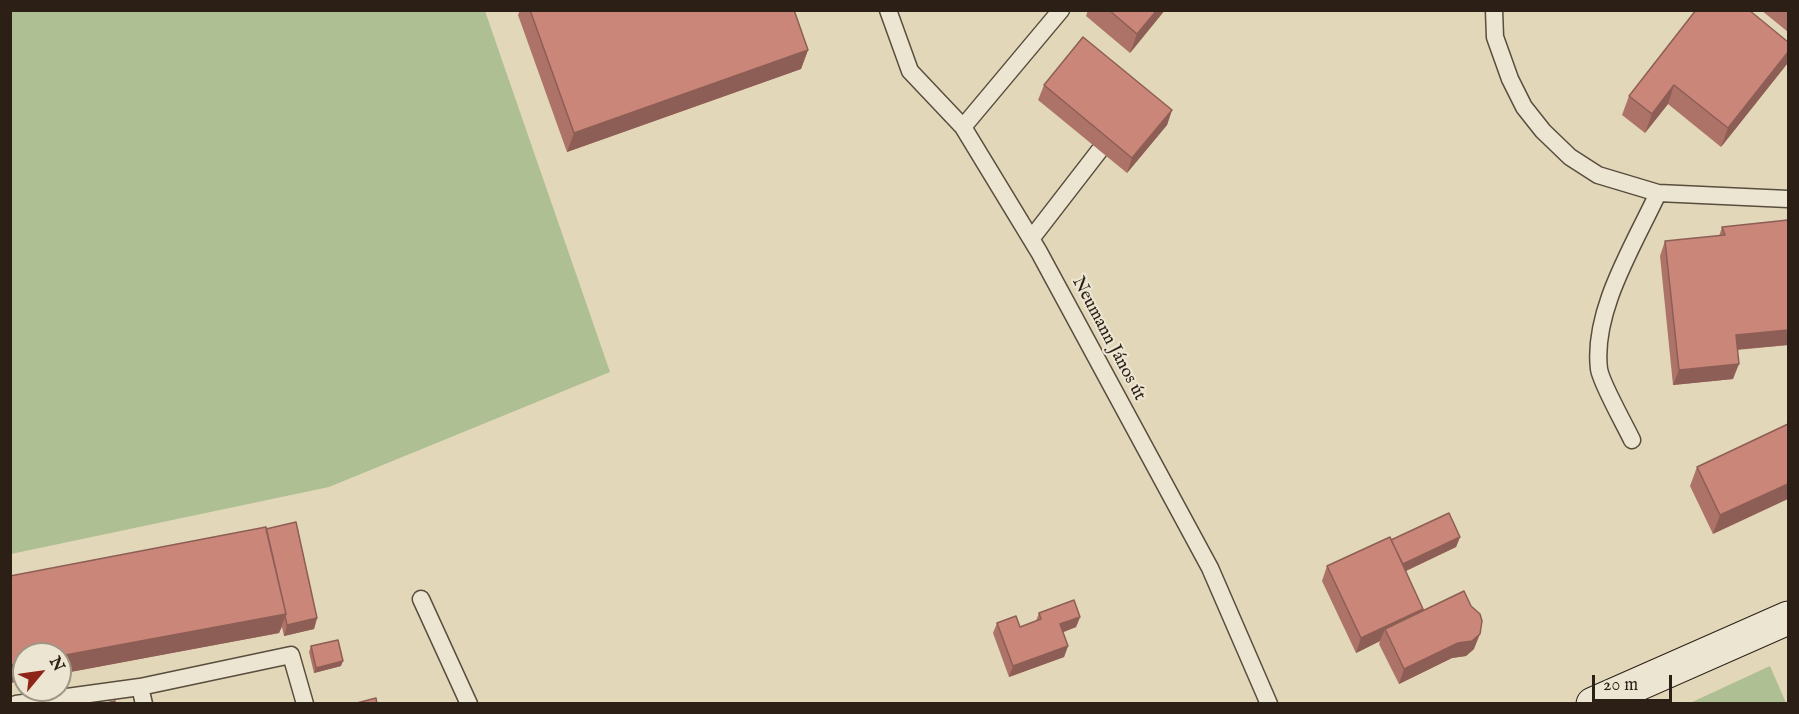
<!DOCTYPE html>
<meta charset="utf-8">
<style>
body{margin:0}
#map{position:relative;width:1799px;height:714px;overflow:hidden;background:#e2d7b8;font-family:"IM FELL English",serif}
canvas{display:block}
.frame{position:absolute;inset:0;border:12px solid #2b1f16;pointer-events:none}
.north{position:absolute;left:12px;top:642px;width:60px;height:60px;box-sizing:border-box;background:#ece5d1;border:2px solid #9f9686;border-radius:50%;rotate:61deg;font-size:16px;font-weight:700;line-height:24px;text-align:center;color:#2b1f16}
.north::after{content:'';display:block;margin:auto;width:21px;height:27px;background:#8f2418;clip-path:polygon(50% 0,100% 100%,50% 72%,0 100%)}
.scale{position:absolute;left:1592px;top:675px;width:80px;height:27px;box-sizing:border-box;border:3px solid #2b1f16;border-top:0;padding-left:8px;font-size:18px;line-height:21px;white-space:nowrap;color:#2b1f16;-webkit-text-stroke:4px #ece5d1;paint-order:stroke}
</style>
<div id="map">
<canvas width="1799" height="714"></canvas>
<div class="frame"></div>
<div class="north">N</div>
<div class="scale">20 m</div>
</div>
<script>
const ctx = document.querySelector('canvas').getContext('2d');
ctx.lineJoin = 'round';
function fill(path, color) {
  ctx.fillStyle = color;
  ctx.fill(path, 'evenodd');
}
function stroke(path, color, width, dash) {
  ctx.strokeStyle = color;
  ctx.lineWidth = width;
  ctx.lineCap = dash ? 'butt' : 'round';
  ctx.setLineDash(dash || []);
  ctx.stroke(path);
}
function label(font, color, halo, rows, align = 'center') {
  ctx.font = font + ' "IM FELL English",serif';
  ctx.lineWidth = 4.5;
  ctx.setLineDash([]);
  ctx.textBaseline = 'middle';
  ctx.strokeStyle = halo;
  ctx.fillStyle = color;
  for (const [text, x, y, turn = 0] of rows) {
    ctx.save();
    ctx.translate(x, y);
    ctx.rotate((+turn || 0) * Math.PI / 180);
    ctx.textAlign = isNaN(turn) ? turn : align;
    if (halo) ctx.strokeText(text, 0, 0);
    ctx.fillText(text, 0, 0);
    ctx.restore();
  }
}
fill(new Path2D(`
 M10 11H485L610 372 329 487 11 554Z
 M1770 666 1786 703H1690Z`), '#aebf93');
const service = new Path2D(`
 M888 10 910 71 963 127 1039 252 1210 568 1269 704
 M1494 10 1495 37 1510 79 1524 107 1543 131 1570 157 1598 175 1658 193 1788 199
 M963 127 1061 10
 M1031 239 1099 151
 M1632 440C1625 425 1601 383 1599 369 1592 311 1634 245 1658 193
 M421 599 469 704
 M16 704 140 687
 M144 704 140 687 291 655 305 704`);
const secondary = new Path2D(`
 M1593 704 1788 618`);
stroke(service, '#594d3e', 19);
stroke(secondary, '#2b1f16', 35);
stroke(service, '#ece5d1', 16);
stroke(secondary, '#ece5d1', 33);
fill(new Path2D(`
 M520 10H794L808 50 801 69 567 152 518 15Z
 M1088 10H1165L1130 53 1086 16Z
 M1696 10 1787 64 1721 147 1668 104 1645 133 1622 115 1629 96Z
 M1761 10H1788V32Z
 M1044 85 1172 110 1167 125 1127 173 1038 100Z
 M1788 220V345L1737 350 1733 379 1673 385 1660 256 1665 241 1719 236 1722 227Z
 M1788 424 1713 534 1690 486 1697 467Z
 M1460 537 1456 547 1406 571 1423 609V611L1474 649 1466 656 1452 658 1399 684 1379 644 1380 641 1356 653 1322 581 1327 566 1391 540Z
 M10 576 317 618 314 629 284 636 282 627 279 633 10 683Z
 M1039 613 1080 617 1076 627 1063 632 1068 646 1064 657 1009 677 993 633 997 623 1020 627 1036 621Z
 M311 646 341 666 314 673 309 652Z`), '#ae7368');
fill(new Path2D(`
 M1157 10H1165L1130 53 1137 34Z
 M808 50 801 69 567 152 574 133Z
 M1788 52V59L1787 64 1721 147 1728 128Z
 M1674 85 1668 104 1645 133 1652 114Z
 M1172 110 1167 125 1127 173 1132 158Z
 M1788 330V345L1731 350 1736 335Z
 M1739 364 1733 379 1673 385 1679 370Z
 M1788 484V499L1713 534 1720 515Z
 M1460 537 1456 547 1395 576 1399 566Z
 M1423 609 1418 624 1385 629 1380 641 1356 653 1361 638Z
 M286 614 279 633 60 674V656Z
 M1080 617 1076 627 1056 635 1060 624Z
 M317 618 314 629 284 636 287 625Z
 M1480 634 1474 649 1466 656 1452 658 1399 684 1404 669 1458 643Z
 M1068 646 1064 657 1009 677 1013 666Z
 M343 661 341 666 314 673 316 668Z
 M24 663V680L10 683V665Z`), '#8d5e55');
const building = new Path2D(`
 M530 10H794L808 50 574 133Z
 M1109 10H1157L1137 34Z
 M1696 10H1749L1788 42V52L1728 128 1674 85 1652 114 1629 96Z
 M1083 37 1172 110 1132 158 1044 85Z
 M1788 220V330L1736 335 1739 364 1679 370 1665 241 1725 235 1722 227Z
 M1788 424V484L1720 515 1697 467Z
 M1449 513 1460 537 1403 564 1391 540Z
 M296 522 317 618 287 625 285 616 286 614 266 529Z
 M266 527 286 614 60 656V654H24V663L10 665V576Z
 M1390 537 1423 609 1361 638 1327 566Z
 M1464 591 1471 606 1480 614 1482 621 1480 634 1472 641 1458 643 1404 669 1385 629Z
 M1074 600 1080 617 1060 624 1068 646 1013 666 997 623 1016 616 1020 627 1041 619 1039 613Z
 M338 640 343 661 316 668 311 646Z
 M376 698 377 704H353Z
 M115 701V704H102Z`);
fill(building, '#ca8679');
stroke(building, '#8d5e55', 1.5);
label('18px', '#2b1f16', '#ece5d1', [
 ["Neumann János út",1108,339,62]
]);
</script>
